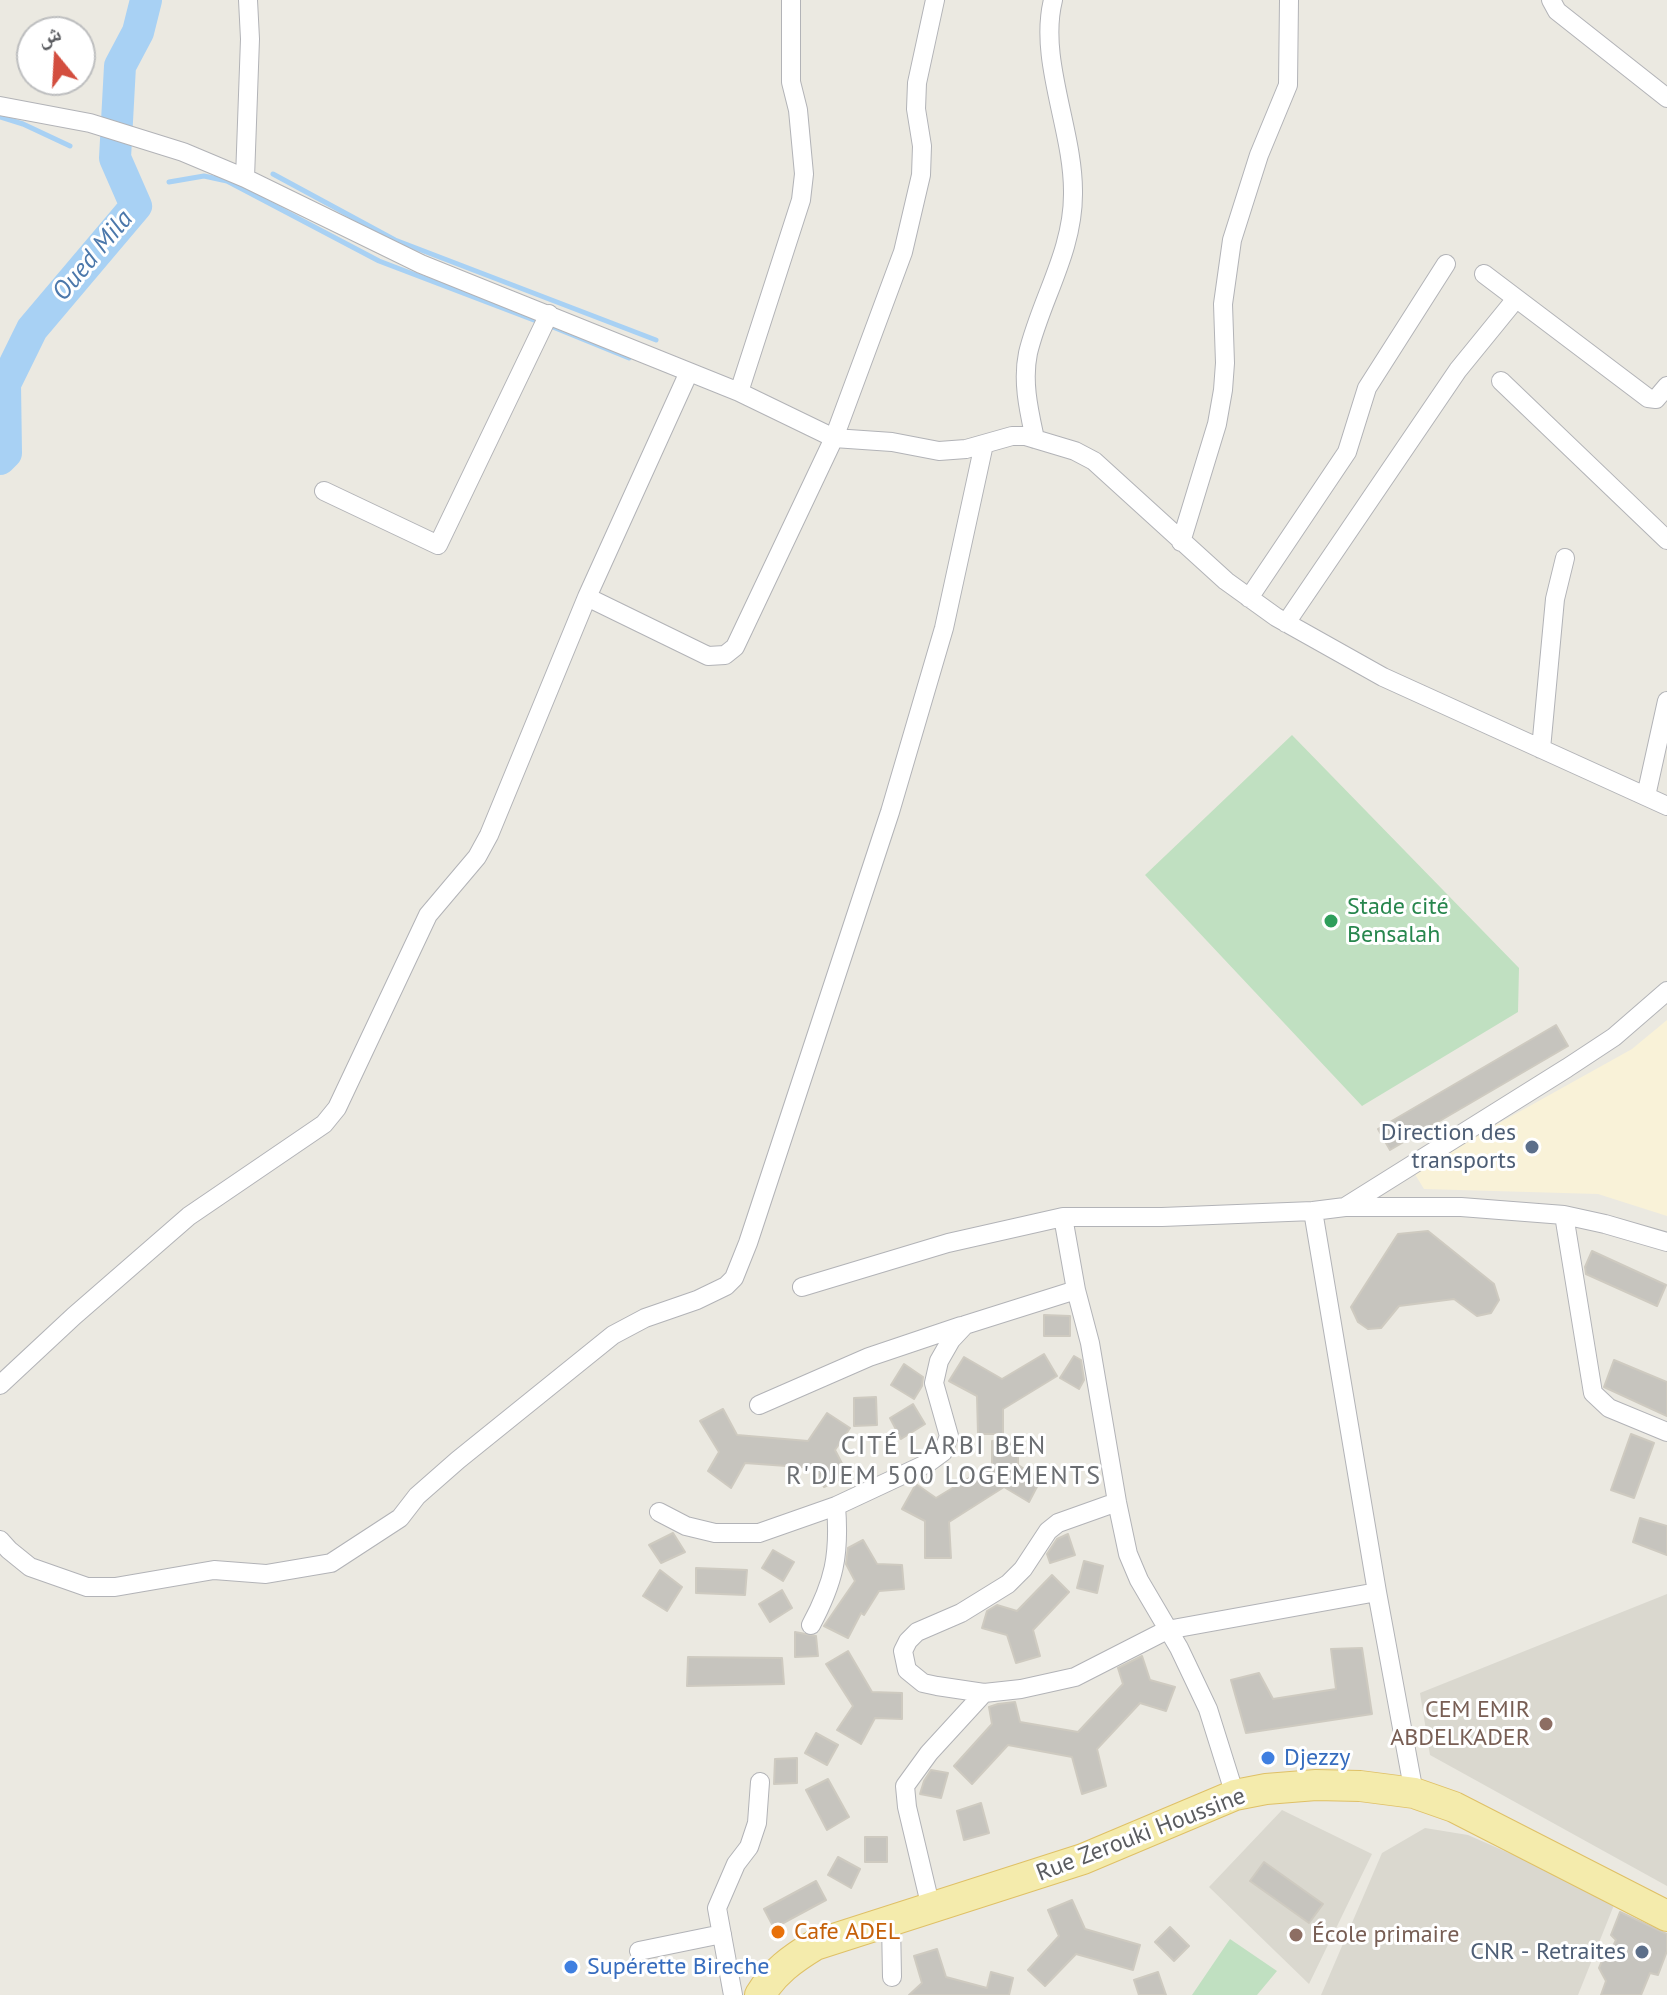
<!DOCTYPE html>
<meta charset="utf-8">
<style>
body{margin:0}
#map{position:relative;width:1667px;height:1995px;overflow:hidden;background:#ebe9e1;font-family:"PT Sans","Noto Naskh Arabic",sans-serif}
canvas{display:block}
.north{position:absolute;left:16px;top:16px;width:80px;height:80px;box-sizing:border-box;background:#fff;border:2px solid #bdbebf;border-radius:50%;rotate:342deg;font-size:22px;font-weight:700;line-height:32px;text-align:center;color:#5a5c60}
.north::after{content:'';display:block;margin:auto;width:28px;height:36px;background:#d34e3f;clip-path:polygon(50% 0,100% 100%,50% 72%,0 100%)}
</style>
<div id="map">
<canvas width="1667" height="1995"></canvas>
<div class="north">ش</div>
</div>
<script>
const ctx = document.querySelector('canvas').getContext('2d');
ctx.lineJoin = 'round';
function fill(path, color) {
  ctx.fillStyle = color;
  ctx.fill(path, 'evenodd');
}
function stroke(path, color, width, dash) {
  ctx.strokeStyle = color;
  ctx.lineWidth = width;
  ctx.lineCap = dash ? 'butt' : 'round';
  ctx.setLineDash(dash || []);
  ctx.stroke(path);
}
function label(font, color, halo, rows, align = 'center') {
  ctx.font = font + ' "PT Sans",sans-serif';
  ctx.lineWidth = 6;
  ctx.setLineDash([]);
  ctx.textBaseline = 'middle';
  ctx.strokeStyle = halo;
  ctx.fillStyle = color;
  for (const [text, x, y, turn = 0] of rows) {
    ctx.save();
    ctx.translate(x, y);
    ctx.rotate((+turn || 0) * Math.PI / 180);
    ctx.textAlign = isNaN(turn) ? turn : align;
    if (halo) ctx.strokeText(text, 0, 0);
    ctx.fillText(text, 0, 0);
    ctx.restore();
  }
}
fill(new Path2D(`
 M1667 1020V1216L1598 1194 1424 1189 1413 1171 1632 1049Z`), '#f9f2d8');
fill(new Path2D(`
 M1667 1594V1886L1430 1755 1420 1693Z
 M1282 1810 1372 1854 1309 1984 1209 1887Z
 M1425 1828 1468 1835 1616 1900 1578 1995H1321L1382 1853Z`), '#dad8cf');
fill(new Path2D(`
 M1292 735 1519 968 1518 1012 1362 1106 1145 875Z
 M1230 1939 1277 1971 1257 1995H1192Z`), '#c0e0c1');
stroke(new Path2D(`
 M0 117 23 124 70 146
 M273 174 395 240 656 340
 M169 182 204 176 227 181 379 261 539 322
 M548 325 629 358`), '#a8d1f4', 5);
stroke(new Path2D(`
 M0 459 6 453 5 384 32 329 136 206 115 158 120 66 138 32 146 0`), '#a8d1f4', 32);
const building = new Path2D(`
 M1556 1025 1568 1046 1390 1150 1378 1129Z
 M1428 1231 1494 1284 1499 1300 1491 1313 1477 1316 1454 1299 1399 1306 1381 1328 1368 1329 1358 1322 1351 1307 1398 1234Z
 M1592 1251 1666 1285 1657 1306 1586 1274 1585 1267Z
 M1044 1315 1070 1316V1336H1044Z
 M1044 1354 1057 1376 1003 1409V1434H978L977 1396 949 1381 964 1357 1002 1379Z
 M1074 1356 1081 1360 1084 1380 1079 1389 1060 1378Z
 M1614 1360 1667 1382V1416L1604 1387Z
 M904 1364 923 1377 922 1386 914 1399 891 1385Z
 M876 1397 877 1425 854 1426V1398Z
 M913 1404 925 1424 901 1439 890 1418Z
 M723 1409 737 1435 808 1441 827 1413 850 1428 835 1450 848 1475 824 1487 814 1468 745 1463 731 1488 708 1471 719 1452 700 1421Z
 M1631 1434 1654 1443 1634 1498 1611 1490Z
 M1018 1438V1465L1041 1479 1029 1502 1004 1487 949 1522 951 1558H925V1521L902 1509 916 1484 936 1498 992 1464V1441Z
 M1640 1518 1667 1526V1555L1633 1542Z
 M673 1533 685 1552 661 1563 649 1545Z
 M1068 1534 1075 1555 1050 1563 1047 1554 1057 1539Z
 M863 1540 877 1564 902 1565 904 1589 879 1591 864 1615 861 1613 848 1638 824 1626 855 1581 846 1564 848 1548Z
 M773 1550 794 1562 783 1581 762 1568Z
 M1084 1561 1103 1566 1097 1593 1077 1588Z
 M696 1568 747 1570 745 1595 696 1593Z
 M660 1570 682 1587 667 1611 643 1596Z
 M1052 1575 1069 1592 1033 1630 1040 1656 1016 1663 1007 1635 982 1628 987 1611 997 1605 1017 1611Z
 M782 1590 792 1608 770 1622 759 1604Z
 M795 1632 816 1636 818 1656 795 1657Z
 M1362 1648 1372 1714 1246 1733 1231 1680 1259 1673 1273 1699 1336 1689 1331 1649Z
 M848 1651 872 1692 902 1693V1719L875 1718 861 1744 837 1730 853 1706 826 1664Z
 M1142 1656 1150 1680 1175 1687 1166 1711 1140 1703 1097 1749 1106 1786 1082 1794 1072 1757 1008 1745 972 1784 954 1766 992 1724 989 1707 998 1704 1015 1702 1020 1722 1078 1732 1123 1684 1118 1668Z
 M688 1657 782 1658 784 1684 687 1686Z
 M816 1733 838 1745 827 1765 805 1753Z
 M797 1758V1783L774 1784 775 1759Z
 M931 1770 948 1773 941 1798 920 1794 924 1781Z
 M828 1779 849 1817 827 1830 806 1790Z
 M981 1803 989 1833 964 1840 957 1811Z
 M865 1837H887V1862H865Z
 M838 1857 860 1869 851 1888 828 1875Z
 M1264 1862 1323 1904 1309 1923 1250 1881Z
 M816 1881 826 1900 774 1928 764 1909Z
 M1072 1900 1085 1929 1140 1945 1133 1970 1076 1954 1045 1986 1028 1970 1059 1936 1048 1910Z
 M1620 1912 1667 1934V1951L1658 1975 1650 1973 1641 1995H1601L1606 1981 1599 1968 1602 1961 1609 1955 1616 1940 1611 1935Z
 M1170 1927 1189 1946 1174 1961 1155 1942Z
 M937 1949 946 1977 987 1988 991 1972 1013 1978 1009 1995H909L922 1983 914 1956Z
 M1158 1972 1166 1995H1139L1134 1980Z`);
fill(building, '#c6c4be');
stroke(building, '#cecac0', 2);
const street = new Path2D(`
 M1551 0 1557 11 1667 98
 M0 106 90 123 183 152 245 178 421 264 739 392 834 438 892 442 939 451 966 449 1012 436H1025L1075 451 1094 461 1226 581 1276 617 1383 677 1667 806
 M245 178 250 39 248 0
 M1484 274 1648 398 1656 399 1667 386
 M1501 381 1667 540
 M739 392 801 200 804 174 798 110 791 82V0
 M1035 439C1029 411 1022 382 1028 353 1041 299 1073 252 1073 194 1074 131 1038 60 1053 0
 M324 491 438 545 549 314
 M1181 542 1217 424 1223 390 1225 363 1223 304 1232 240 1259 155 1288 85 1289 0
 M587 597 708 656 725 655 735 647 834 438 903 252 921 175 922 146 916 109 917 83 935 0
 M1249 598 1347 452 1367 388 1446 264
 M1286 623 1458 370 1515 300
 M1541 749 1555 599 1565 558
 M1646 796 1667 701
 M1345 1207 1567 1068 1614 1037 1667 991
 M1313 1211 1377 1592 1414 1793
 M1564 1215 1593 1393 1609 1408 1667 1432
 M1063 1217 1076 1290 1090 1343 1117 1502 1128 1554 1139 1580 1179 1648 1208 1709 1235 1795
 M802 1287 948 1243 1063 1217H1162L1313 1211 1345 1207H1461L1564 1215 1605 1224 1667 1242
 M0 1385 74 1316 189 1216 324 1124 337 1108 428 915 477 857 489 835 587 597 689 372
 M759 1405 869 1357 961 1326
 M1117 1502 1058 1523 1048 1531 1023 1569 1008 1584 961 1613 917 1632 908 1641 903 1651 907 1670 923 1683 937 1686 984 1693 1021 1689 1075 1677 1167 1630 1377 1592
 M659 1512 686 1526 715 1533H759L836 1506 928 1463 943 1452 949 1436 934 1383 939 1361 951 1340 965 1325 1076 1290
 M0 1540 9 1550 30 1567 87 1587H115L214 1570 266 1574 331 1563 400 1518 417 1496 458 1460 613 1335 645 1318 697 1300 726 1286 734 1278 748 1243 890 812 944 628 984 444
 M811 1625C834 1582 840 1555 836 1506
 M931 1908 907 1807 905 1786 929 1753 984 1693
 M891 1922 892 1977
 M639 1951 722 1934
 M733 1995 717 1908 736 1864 749 1847 757 1823 760 1782`);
const primary = new Path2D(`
 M760 1995C774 1972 792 1959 815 1945L1083 1859 1235 1795 1266 1789 1316 1785 1360 1786 1414 1793 1454 1807 1667 1916`);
stroke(street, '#b2b3b7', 20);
stroke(primary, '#dfc066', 32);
stroke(street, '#fff', 18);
stroke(primary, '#f4ebac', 30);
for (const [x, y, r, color] of [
 [1331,921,8,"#2e9e5b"],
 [1532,1147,8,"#5c6f8a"],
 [1546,1724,8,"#8d6e63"],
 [1268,1758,8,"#3f7fe0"],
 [778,1932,8,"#e8710a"],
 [1296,1935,8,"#8d6e63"],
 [1642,1952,8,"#5c6f8a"],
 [571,1967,8,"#3f7fe0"]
]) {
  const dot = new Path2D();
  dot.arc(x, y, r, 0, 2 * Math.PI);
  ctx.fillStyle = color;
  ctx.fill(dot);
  stroke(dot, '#fff', 3);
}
label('24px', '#27864d', '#fff', [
 ["Stade cité",1347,907],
 ["Bensalah",1347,935]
], 'left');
label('24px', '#4e5e75', '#fff', [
 ["Direction des",1516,1133],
 ["transports",1516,1161],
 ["CNR - Retraites",1626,1952]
], 'right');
label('24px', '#785e54', '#fff', [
 ["CEM EMIR",1530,1710],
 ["ABDELKADER",1530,1738],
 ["École primaire",1312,1935,"left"]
], 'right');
label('24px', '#366cbe', '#fff', [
 ["Djezzy",1284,1758],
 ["Supérette Bireche",587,1967]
], 'left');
label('24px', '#5a5c60', '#fff', [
 ["Rue Zerouki Houssine",1141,1835,-21]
]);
label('24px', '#c56008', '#fff', [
 ["Cafe ADEL",794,1932]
], 'left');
label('italic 26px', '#4c78ab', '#fff', [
 ["Oued Mila",93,256,-50]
]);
ctx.letterSpacing = '2px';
label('26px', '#6b6e72', '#fff', [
 ["CITÉ LARBI BEN",944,1447],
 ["R'DJEM 500 LOGEMENTS",944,1477]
]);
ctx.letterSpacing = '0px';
</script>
